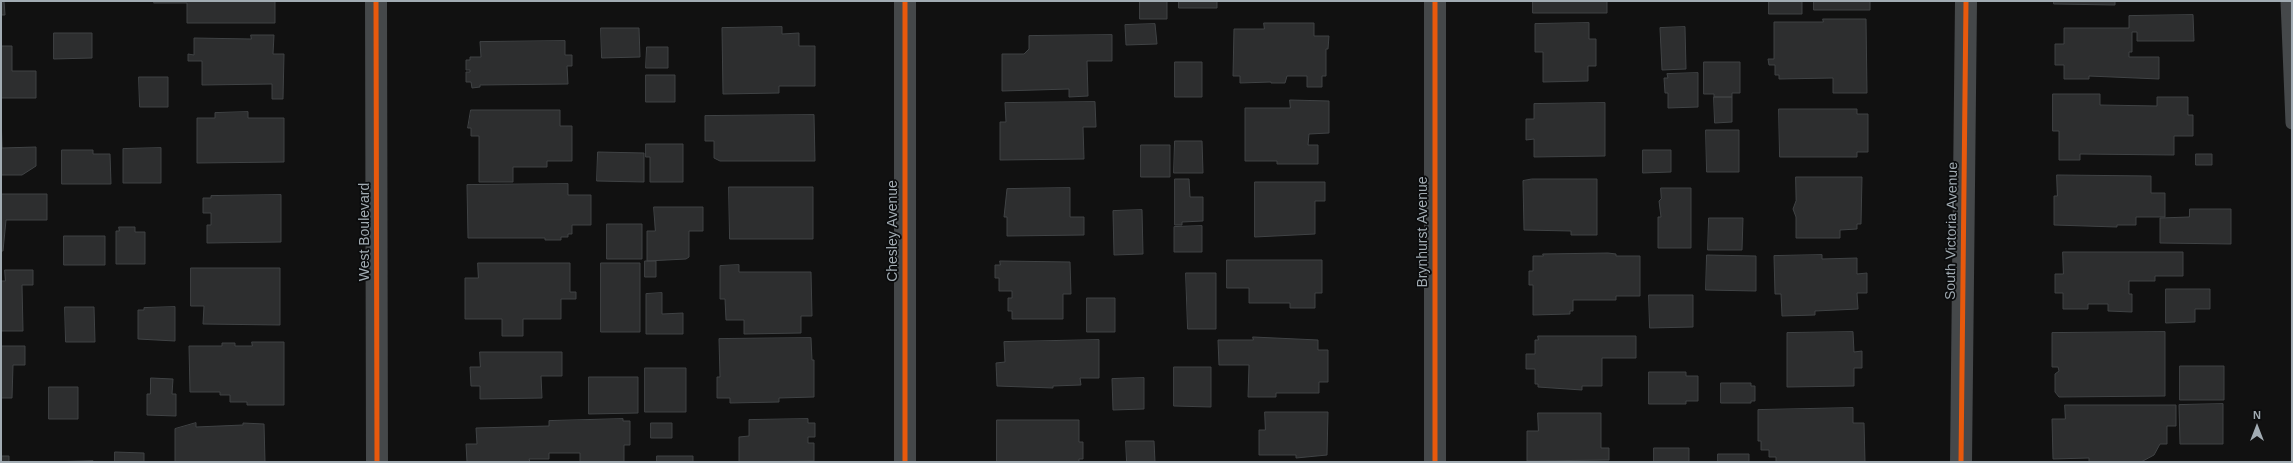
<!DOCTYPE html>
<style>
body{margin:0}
#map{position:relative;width:2293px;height:463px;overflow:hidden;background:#111;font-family:Arial,sans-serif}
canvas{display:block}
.frame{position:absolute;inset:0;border:2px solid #a2acb3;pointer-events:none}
.north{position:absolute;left:2237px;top:407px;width:40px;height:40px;-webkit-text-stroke:3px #0b0c0d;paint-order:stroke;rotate:0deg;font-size:11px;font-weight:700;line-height:16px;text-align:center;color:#a2acb3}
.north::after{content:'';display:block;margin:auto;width:14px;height:18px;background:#a2acb3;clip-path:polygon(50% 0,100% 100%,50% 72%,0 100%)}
</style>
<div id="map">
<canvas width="2293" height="463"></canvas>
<div class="frame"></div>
<div class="north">N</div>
</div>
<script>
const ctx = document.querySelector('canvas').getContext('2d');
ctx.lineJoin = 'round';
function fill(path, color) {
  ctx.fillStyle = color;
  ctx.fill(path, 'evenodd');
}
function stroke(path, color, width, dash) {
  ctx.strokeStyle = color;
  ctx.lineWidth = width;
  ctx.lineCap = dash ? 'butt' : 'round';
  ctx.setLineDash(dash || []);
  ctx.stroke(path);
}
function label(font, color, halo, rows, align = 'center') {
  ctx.font = font + ' Arial,sans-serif';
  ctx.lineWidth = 3.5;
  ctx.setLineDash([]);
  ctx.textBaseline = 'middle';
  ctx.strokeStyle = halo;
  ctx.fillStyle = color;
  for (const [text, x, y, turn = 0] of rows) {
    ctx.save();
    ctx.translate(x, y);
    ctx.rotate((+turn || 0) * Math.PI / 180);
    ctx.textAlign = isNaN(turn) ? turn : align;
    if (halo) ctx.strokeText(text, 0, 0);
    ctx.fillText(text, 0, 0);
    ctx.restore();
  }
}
const building = new Path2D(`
 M1 1H4L5 15H1Z
 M155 1H275V23H187V3H154Z
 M1140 1H1167V19H1140Z
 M1179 1H1217V8H1179Z
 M1533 1H1607V13H1533Z
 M1769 1H1802V14H1769Z
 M1814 1H1870V10H1814Z
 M2054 1H2115V5L2054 4Z
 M2193 15 2194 41H2137V32H2132V52H2129V57H2159V79L2089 76V79H2064V65H2055V44H2064V28H2129V16Z
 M1823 19H1866L1867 93H1833V78L1779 79V75H1775V65H1769L1768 59H1774V22H1823Z
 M1264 23H1314V36H1329L1328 49H1326V76H1322V87H1307V76H1287L1285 83H1271V82L1240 83V76H1233L1234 29H1264Z
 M1589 23V39H1596V66H1588V81L1543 82V52H1535V24Z
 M1155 24 1157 44 1126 45 1125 25Z
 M782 27V34L799 33V46H815V86H779V93L723 94 722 28Z
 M1685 27 1686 69 1662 70 1660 28Z
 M601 28H639L640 57 602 58Z
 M54 33H92V58L54 59Z
 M251 35H274L273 54H284L283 99H272V84L202 85V61H188V54L194 55V38L251 39Z
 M1112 35V61H1087L1088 96 1069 97V89L1002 91V54H1024L1029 49V36Z
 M565 41V55H572V66H567L568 84 480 85V87L472 88 471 82H466V72H470V70H466V60H470V57H481L480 42Z
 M1 46H12V71H36V98H1Z
 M647 47H668V68H646Z
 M1175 62H1202V97H1175Z
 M1704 62H1740V93H1732V97H1714V94H1704Z
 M1698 73V107L1668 108V93H1665L1664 78H1668L1667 74Z
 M646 75H675V102H646Z
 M139 77H168V107H140Z
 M2053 94H2100V105L2157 106V97H2188V115H2193V136H2174V155L2080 154V160H2059V131H2053Z
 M1714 97H1732V122L1715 123Z
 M1290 100 1329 101V133L1309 134 1308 145H1318V164H1277V161H1245V108H1290Z
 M1095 102 1096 127H1083L1084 159 1000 160V122H1006L1005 103Z
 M1605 103V156L1534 157V139L1526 140V119H1534V104Z
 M1779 109H1857V114H1868V152H1857V157H1780Z
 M471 110H560V126H572V161H547V167H513V182H479V136H471V128H468Z
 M1 112 2 148 36 147V166L22 175H1Z
 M248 112V118H284V162L197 163V118H215V113Z
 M814 115 815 161H720L714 158V141H705V116Z
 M1706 130H1739V172H1707Z
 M1175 141H1202L1203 173H1174Z
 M646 144H683V182H650V157H646Z
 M1141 145H1170V177H1141Z
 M161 148V183H123V149Z
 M62 150H93V154H110L111 184H62Z
 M1643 150H1671V172L1643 173Z
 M598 152 644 153V182L597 181Z
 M2196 154H2212V165H2196Z
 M2057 175 2151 176V193H2165V217H2136V225H2117V227L2054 225V196H2057Z
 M1796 177H1862L1861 224H1857V229L1840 230V238H1796V217L1793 209 1796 201Z
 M1175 179H1189L1190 197H1203V221L1182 222V225H1175Z
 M1532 179H1597V235H1571V231L1524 230 1523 181Z
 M1255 182H1325V201H1315V234L1255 237Z
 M568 184V195H591V225H572V234H568V237H561V240H545V238H468L467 185Z
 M729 187H813V239H730Z
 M1070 188V217H1084V235L1007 236V217H1004L1007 189Z
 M1661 188H1691V248H1658V217H1661L1659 201 1661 199Z
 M1 194H47V220H6L3 251H1Z
 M281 195V242L207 243V225H211V213H203V198H211V196Z
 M654 207H703V231H689V257L686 259 647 261V231H655Z
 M2190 209H2231V244L2160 243V218L2189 217Z
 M1142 210 1143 254 1114 255 1113 211Z
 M1709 218H1743L1742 250H1708Z
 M607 224H642V259H607Z
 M1202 226V252H1174V227Z
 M119 227H135V232H145V264H116V231H119Z
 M64 236H105V265H64Z
 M2063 252H2183V276H2155V281H2129V294H2132V312L2108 311V304H2088V309H2063V293H2055V274H2063Z
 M1543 254 1608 253 1616 254V256H1640V296H1616V300H1573V311H1570V314L1533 315V285H1529V271H1533V256H1543Z
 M1707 255 1756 256V291L1706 290Z
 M1822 255V259L1857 258V274L1867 273V293H1857L1858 309 1815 311V315L1782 316 1781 294H1775L1774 256Z
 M1227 260H1322V293H1315V308H1290V303H1249V288H1227Z
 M645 261H656V277H645Z
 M1000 261 1070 262 1071 294H1063V319H1012V311H1008V298H1012V291H999V278H995V265H1000Z
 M478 263H570V292H576V299H561V319H523V336H502V319H465V278H478Z
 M601 263H640V332H601Z
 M739 265V272H811L812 316H801V333L744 334V320H726L725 299H720V266Z
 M191 268H280V325L203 324 204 306H191Z
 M5 270H33V285H22L23 331H1V281H5Z
 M1186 273H1216V329H1188Z
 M2166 289H2210V309H2195V322L2166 323Z
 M662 293V314L683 313V334H646V294Z
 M1649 295H1693V327L1650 328Z
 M1087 298H1115V332H1087Z
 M65 307H94L95 342H66Z
 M175 307V341L138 339V310H144V308Z
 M1853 332 1854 352 1862 351V368H1854V386L1787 387V333Z
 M2165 332V396L2059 397 2055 392V374L2059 371 2058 367H2052V333Z
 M1538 336H1636V358H1602V386H1582V390L1538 387V384H1535V369H1526V354H1535V340H1538Z
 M1253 337 1318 340V350H1328V382H1319V393H1276V397H1248L1249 365H1219L1218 340H1253Z
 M811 338 812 360H814V397L779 398V402L730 403V398H717V377H720L719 339Z
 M1099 340V378H1080L1081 385 1053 386V388L997 386 996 363 1005 362 1004 342Z
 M252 342H284V405H247V402H230V395H220V392H190L189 346H222V343H235V346H252Z
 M1 346H25V365H13L12 398H1Z
 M480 352H562V376H541L542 398 480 399V386H471L470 367H480Z
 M2180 366H2224V400H2180Z
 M1174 367H1211V407L1174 406Z
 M645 368H686V412H645Z
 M1649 372H1686V376H1698V401H1686V404H1649Z
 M589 377H638V413L589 414Z
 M151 378 173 379 172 394H176V416L147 415V394H150Z
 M1144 378V409L1113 410 1112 379Z
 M1721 383H1751V386H1755V401H1751V403H1721Z
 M49 387H78V419H49Z
 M2223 404V444H2180L2179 405Z
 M2065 405H2176V426H2167V444H2160L2154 455 2141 462H2089V458L2053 459 2052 419H2065Z
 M1853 408V423H1864L1865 462H1776V457H1769V450H1761V441H1758V410Z
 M1265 412H1328L1327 455 1296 458V455H1259V430H1265Z
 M1538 413H1601V448H1609V460L1527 461V431H1538Z
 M623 419V421H630V445H624V462H580V453H549V459H529L530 462H467L466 444H477L476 428 549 426V421Z
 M808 419V423H815V437H808V443H814V461L739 462V437L749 436V420Z
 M997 420H1079V442H1083V459H1079V462H997Z
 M196 423V427L243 425V423L264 424 265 462H175V429Z
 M651 423H672V438H651Z
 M1126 441H1154L1155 462H1127Z
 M1654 448H1689V462H1654Z
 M115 452 144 453V462H115Z
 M1718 454H1749V462H1718Z
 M1 456H9V462H1Z
 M657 456H693V462H657Z
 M93 461V462H49Z`);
fill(building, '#2d2e2f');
stroke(building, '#404345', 1);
stroke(new Path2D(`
 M2287 1 2292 123`), '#45484a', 13);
stroke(new Path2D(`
 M1435 1V462
 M905 462V1
 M1961 462 1966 1`), '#45484a', 22);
stroke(new Path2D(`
 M376 1 377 462`), '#45484a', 22);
stroke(new Path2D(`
 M376 1 377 462
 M1435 1V462
 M905 462V1
 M1961 462 1966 1`), '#e8590c', 5);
label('14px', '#a2acb3', '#0b0c0d', [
 ["Chesley Avenue",893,231,-90],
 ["South Victoria Avenue",1952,231,-89],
 ["West Boulevard",365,232,-90],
 ["Brynhurst Avenue",1423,232,-90]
]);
</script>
